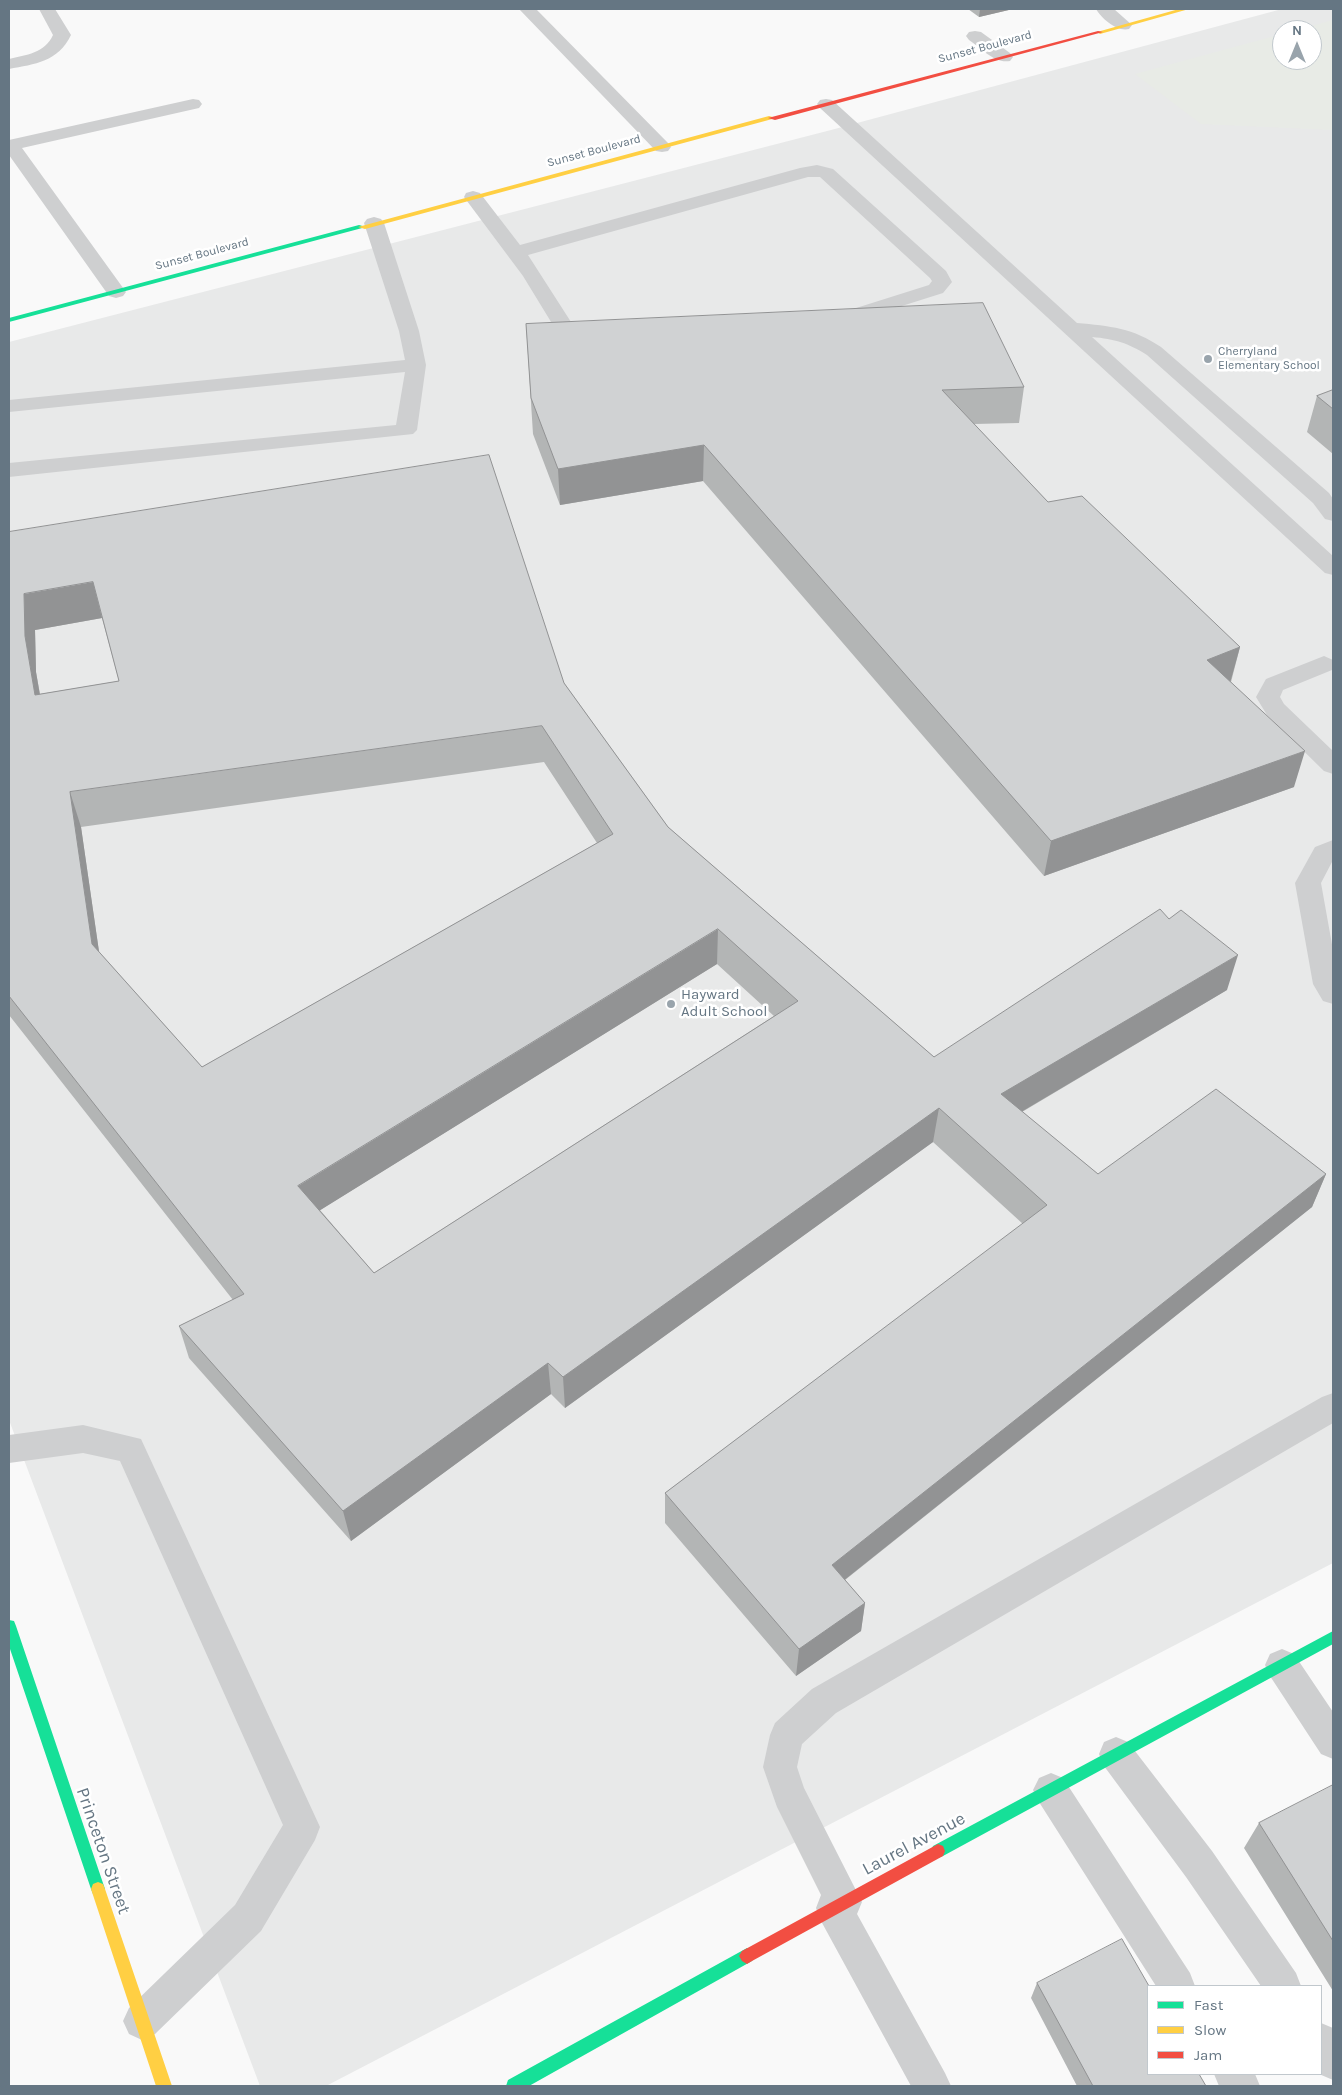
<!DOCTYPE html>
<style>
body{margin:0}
#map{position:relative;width:1342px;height:2095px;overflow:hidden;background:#f9f9f9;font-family:Karla,sans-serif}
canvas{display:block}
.frame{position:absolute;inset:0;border:10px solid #657683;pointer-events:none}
.legend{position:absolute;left:1147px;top:1985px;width:175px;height:90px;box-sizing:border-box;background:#fff;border:1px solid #c1c8cd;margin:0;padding:6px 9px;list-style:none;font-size:15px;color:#657683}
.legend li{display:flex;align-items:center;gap:10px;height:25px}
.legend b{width:25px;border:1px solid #c1c8cd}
.north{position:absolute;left:1272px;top:20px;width:50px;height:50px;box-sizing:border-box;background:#fff;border:1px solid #c1c8cd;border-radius:50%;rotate:0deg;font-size:14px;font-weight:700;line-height:20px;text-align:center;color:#657683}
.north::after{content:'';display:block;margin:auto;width:18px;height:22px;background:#99a4ac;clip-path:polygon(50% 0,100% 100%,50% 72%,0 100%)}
</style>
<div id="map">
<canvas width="1342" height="2095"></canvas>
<div class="frame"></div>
<ul class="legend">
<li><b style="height:6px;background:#16e098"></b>Fast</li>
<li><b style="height:6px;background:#ffcf43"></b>Slow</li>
<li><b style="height:6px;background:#f24e42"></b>Jam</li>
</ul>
<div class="north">N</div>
</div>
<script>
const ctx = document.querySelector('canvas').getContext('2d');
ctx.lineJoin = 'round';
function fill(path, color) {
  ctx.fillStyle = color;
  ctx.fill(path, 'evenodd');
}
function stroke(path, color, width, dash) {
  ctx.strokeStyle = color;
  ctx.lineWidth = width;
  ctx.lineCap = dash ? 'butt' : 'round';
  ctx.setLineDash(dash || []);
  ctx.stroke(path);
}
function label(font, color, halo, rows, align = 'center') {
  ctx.font = font + ' Karla,sans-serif';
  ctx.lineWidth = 5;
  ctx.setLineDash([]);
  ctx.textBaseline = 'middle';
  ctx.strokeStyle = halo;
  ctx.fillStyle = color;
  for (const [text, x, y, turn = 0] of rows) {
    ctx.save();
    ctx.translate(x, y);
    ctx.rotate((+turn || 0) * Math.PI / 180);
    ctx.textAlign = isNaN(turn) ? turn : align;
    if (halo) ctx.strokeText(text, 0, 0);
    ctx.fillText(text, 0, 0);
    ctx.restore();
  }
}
fill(new Path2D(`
 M1282 9H1333V1563L326 2086H260L9 1420V342L831 130ZM1282 30H1312V60H1282Z`), '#e8e9e9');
fill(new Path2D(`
 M1333 20V130L1201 124 1135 74 1282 34V60H1312V30H1297Z`), '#e8ebe6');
fill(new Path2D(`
 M39 9H55L71 35C58 62 35 64 9 69V59C26 55 45 53 53 35Z
 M519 9H536L668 143 671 147 668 151 662 152 656 151Z
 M1096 9H1114L1132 25 1129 29C1117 32 1102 19 1096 9Z
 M975 31 981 32 1010 53 1013 57 1010 61C995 64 981 48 969 40L966 36 969 32Z
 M193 99 199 100 202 104 199 108 22 148 126 292 123 296 116 298 109 296 9 155V140Z
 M826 99 832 100 1077 323C1110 326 1133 328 1161 347L1329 493 1333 499V521L1325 519 1313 503 1147 355C1128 343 1115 339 1092 337L1333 556V575L1325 573 820 108 817 104 820 100Z
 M817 165 833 169 946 271 952 282 943 293 848 323 841 325 834 323 831 319 834 315 929 285 932 281 930 278 820 177H808L528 255 571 322 590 328 603 329 606 333 603 337 589 340 556 330 523 276 464 197 466 193 473 191 480 193 520 245 800 168Z
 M374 217 381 219 384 223 419 331 426 365 417 430 413 434 9 477V463L396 425 405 372 9 412V400L405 360 399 331 364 223 367 219Z
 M1324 656 1333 660 1332 670 1283 690 1280 697 1284 704 1333 751V774L1324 771 1267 715 1256 697 1266 679Z
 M1333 840V860L1321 883 1333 950V1004L1323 1001 1313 984 1295 883 1315 847Z
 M1333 1393V1423L836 1713 802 1744 797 1767 804 1788 862 1902 857 1914 945 2073 951 2086H911L821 1921 816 1908 821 1895 777 1807 763 1767 770 1735 775 1723 812 1689 1322 1397Z
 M83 1425 141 1439 320 1827 315 1840 261 1931 155 2034 142 2040 129 2034 123 2021 129 2008 235 1905 283 1825 120 1461 83 1453 9 1463V1435Z
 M1282 1649 1294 1654 1333 1712V1759L1321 1754 1270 1676 1265 1665 1270 1654Z
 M1116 1737 1128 1742 1212 1851 1296 1973 1301 1986H1261L1186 1877 1104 1766 1099 1754 1104 1742Z
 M1051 1773 1063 1778 1190 1973 1195 1986H1156L1039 1802 1033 1790 1039 1778Z
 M1321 2023 1333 2028V2080L1319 2074H1321Z
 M1214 2074H1255L1260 2086H1219Z`), '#cecfd0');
fill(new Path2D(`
 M359 225 366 227 9 322V318Z
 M9 1620 14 1621 16 1626 105 1889 103 1894 98 1896 93 1894 91 1889 9 1646Z
 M1333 1631V1644L943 1856 938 1858 933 1856 931 1851 933 1846Z
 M747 1948 752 1951 755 1956 752 1961 529 2086H506L508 2080Z`), '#16e098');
fill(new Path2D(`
 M1179 9H1189L1100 34 1097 32Z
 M769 116 776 118 365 229 358 227Z
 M98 1882 103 1884 105 1889 172 2086H156L91 1889 93 1884Z`), '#ffcf43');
fill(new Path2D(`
 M1098 31 1103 32 775 120 768 118Z
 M938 1844 943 1846 945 1851 943 1856 752 1961 747 1964 742 1961 739 1956 742 1951Z`), '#f24e42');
fill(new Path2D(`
 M968 9H1013L979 17Z
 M526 324 1024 387 1019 423 974 424 1048 502 1240 647 1231 682 1294 787 1044 876 703 481 560 505 533 434Z
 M1333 390V454L1307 432 1317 396Z
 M9 532 564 683 668 827 934 1057 1227 990 1022 1112 1098 1174H1326L1312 1207 845 1580 865 1603 861 1631 796 1676 665 1523V1493L1023 1224 933 1142 565 1408 551 1394 351 1541 189 1358 179 1326 233 1300 9 1015ZM102 618 119 681 40 694 36 672 35 630ZM544 762 597 843 202 1067 99 952 81 827ZM717 964 774 1016 374 1273 320 1210Z
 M1333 1786V1991L1244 1848 1259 1823Z
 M1037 1983 1206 2086H1077L1031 1998Z`), '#b3b5b5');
fill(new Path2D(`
 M980 9H1013L979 17Z
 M704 445 703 481 560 505 558 469Z
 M93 582 102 618 35 630 36 672 46 731 35 695 25 636 24 594Z
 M1240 647 1230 683 1207 660Z
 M1305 751 1294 787 1044 876 1051 841Z
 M70 792 81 827 103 979 92 944Z
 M718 929 717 964 306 1219 298 1186Z
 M1238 955 1227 990 994 1128 1001 1094Z
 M939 1108 933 1142 565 1408 563 1377Z
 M1326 1174 1312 1207 828 1593 832 1565Z
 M548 1363 551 1394 351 1541 343 1511Z
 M865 1603 861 1631 796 1676 799 1649Z`), '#929394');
const building = new Path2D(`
 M983 303 1024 387 942 390 1048 502 1082 496 1240 647 1207 660 1305 751 1051 841 704 445 558 469 531 398 526 324Z
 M1333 390V409L1317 396Z
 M489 455 564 683 668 827 934 1057 1160 909 1169 919 1181 910 1238 955 1001 1094 1098 1174 1216 1089 1326 1174 832 1565 865 1603 799 1649 665 1493 1047 1205 939 1108 563 1377 548 1363 343 1511 179 1326 244 1294 9 996V532ZM93 582 119 681 35 695 25 636 24 594ZM542 726 613 834 202 1067 92 944 70 792ZM718 929 798 1001 374 1273 298 1186Z
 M1333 1785V1941L1259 1823Z
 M1122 1939 1149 1986H1148V2074H1199L1206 2086H1093L1037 1983Z`);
fill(building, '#d0d2d3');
stroke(building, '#929394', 1);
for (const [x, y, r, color] of [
 [1208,359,5,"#99a4ac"],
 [671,1004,5,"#99a4ac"]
]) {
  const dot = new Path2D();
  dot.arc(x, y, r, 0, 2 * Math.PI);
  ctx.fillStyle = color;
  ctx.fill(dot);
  stroke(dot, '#fff', 2);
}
label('12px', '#657683', '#fff', [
 ["Sunset Boulevard",985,47,-15],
 ["Sunset Boulevard",594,151,-15],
 ["Sunset Boulevard",202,254,-15]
]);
label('12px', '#657683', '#fff', [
 ["Cherryland",1218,352],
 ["Elementary School",1218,366]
], 'left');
label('15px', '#657683', '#fff', [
 ["Hayward",681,995],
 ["Adult School",681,1012]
], 'left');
label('18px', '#657683', '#fff', [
 ["Laurel Avenue",914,1844,-28],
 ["Princeton Street",103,1851,71]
]);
</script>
